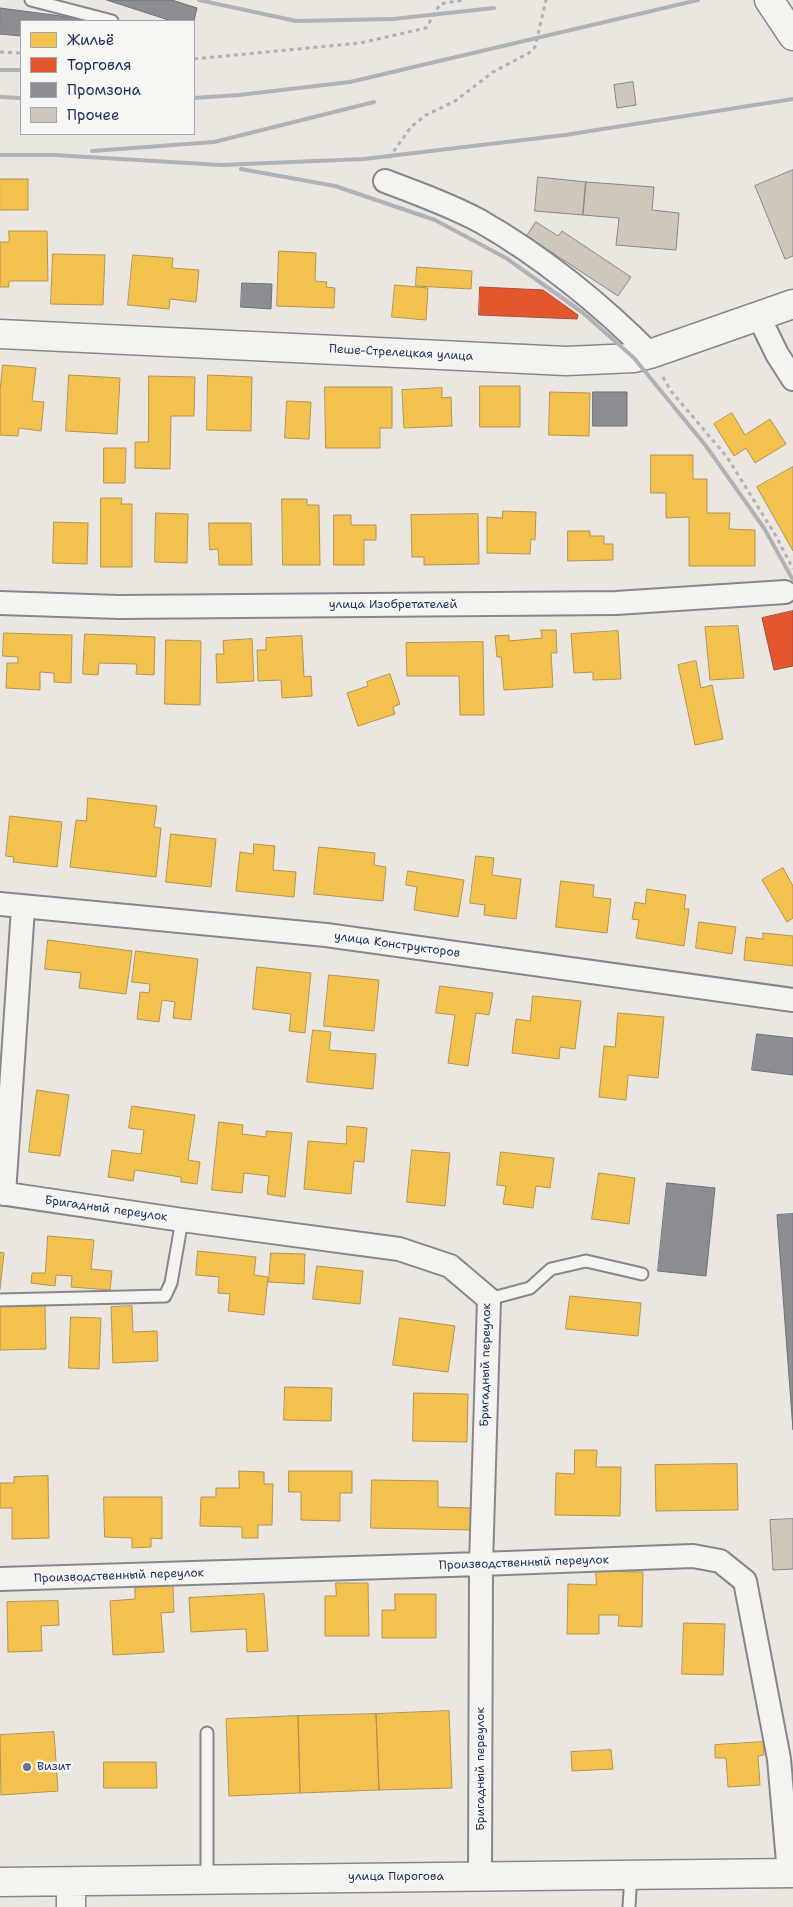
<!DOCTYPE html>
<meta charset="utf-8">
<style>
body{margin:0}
#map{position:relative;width:793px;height:1907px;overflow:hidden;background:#ebe7e0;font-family:"Shantell Sans",sans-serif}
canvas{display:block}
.legend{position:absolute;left:20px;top:20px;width:175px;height:115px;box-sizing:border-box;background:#f6f6f2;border:1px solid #9ea6b7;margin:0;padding:6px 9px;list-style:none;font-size:15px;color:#1b2f5e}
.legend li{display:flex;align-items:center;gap:10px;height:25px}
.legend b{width:25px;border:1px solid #9ea6b7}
</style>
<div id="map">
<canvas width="793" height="1907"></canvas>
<ul class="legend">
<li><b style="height:14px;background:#f2c14e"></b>Жильё</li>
<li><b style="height:14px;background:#e4572e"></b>Торговля</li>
<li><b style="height:14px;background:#8d8d92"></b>Промзона</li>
<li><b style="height:14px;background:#cfc7bb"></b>Прочее</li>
</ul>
</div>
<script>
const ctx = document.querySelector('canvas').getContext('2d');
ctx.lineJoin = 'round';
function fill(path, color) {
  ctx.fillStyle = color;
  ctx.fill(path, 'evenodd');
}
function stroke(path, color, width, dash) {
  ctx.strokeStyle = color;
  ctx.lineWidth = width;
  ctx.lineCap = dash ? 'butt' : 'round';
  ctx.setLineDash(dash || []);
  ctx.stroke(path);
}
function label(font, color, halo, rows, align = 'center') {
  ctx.font = font + ' "Shantell Sans",sans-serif';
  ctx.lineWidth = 5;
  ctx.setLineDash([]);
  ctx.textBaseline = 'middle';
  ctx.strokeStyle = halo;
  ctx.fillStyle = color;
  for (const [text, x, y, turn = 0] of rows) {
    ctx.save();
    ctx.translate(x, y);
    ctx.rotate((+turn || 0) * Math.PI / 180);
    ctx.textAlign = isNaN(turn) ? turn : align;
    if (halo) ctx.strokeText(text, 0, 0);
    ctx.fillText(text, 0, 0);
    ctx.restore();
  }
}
const homes = new Path2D(`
 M0 179H28V210H0Z
 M9 231H47L48 281H9V287H0V242H9Z
 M279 251 316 253 315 281 327 282 326 287 335 288 334 308 277 306Z
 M53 254 105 255 103 305 51 304Z
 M133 255 173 258 172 268 199 270 196 302 170 299 169 309 128 305Z
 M417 267 472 271 471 289 416 286Z
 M395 285 428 288 426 320 392 317Z
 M3 365 36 368 32 401 44 402 41 431 19 428 18 436 0 435V392Z
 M69 375 120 378 117 434 66 431Z
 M208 375 252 377 251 431 207 430Z
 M149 376 195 377 194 416H171L170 469 135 468V442H148Z
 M480 386H520V427H480Z
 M325 387H392V428H380V448H326Z
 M442 388V398L451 397 452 426 404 428 402 390Z
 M550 392 590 393 589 436 549 435Z
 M287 401 311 402 309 439 285 438Z
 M732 413 745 435 770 419 786 444 755 463 746 448 734 456 714 424Z
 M104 448H126L125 483H104Z
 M651 455H693V479H707V513H730L729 529 755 530V566H689V517L666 518V493H651Z
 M793 467V551L757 487Z
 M101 498H122L121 504H132V567H101Z
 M282 499H307V505H319L320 565H283Z
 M503 511 536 512 535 540 531 539 530 554 487 553V517L502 518Z
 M156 513 188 514 187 563 155 562Z
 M478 514 479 564 424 565V557H412L411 515Z
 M334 515H351V525H376V540H364V565H334Z
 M54 522 88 523 87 564 53 563Z
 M209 523H251L252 565H219L218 549 210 550Z
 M568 531H590V536H604V544H613V560L568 561Z
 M738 626 744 678 710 680 705 627Z
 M541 630H556L557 653H551L553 687 504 690 501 657H497L495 636 509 635V641L542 638Z
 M618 631 621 679 593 680V672L574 673 571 634Z
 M4 633 72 635 71 683 54 682V673L40 672V690L6 688 7 663H18V657L3 656Z
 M85 634 155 637 154 675 136 674 137 664 99 663 98 675 83 674Z
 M302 636 304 677 311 676 312 696 282 698 281 680 258 681 257 650H266V638Z
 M252 639 254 681 217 683 216 654H224L223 641Z
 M166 640 201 641 200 705 165 704Z
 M483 642 484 715H460L459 676H407L406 643Z
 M696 661 701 688 712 685 723 739 695 745 678 665Z
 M390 674 400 704 393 707 395 714 358 726 347 693 368 686 367 682Z
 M88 798 157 806 154 827 161 828 156 877 70 867 76 820 86 821Z
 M10 816 62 822 57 867 13 862 14 857 6 856Z
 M171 834 216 839 211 887 166 882Z
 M254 844 275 846 273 870 296 872 294 897 236 891 240 852 253 854Z
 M319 847 375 853 374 865 386 867 383 901 314 894Z
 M476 856 494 858 492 875 521 879 516 919 484 915 485 905 470 903Z
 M783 868 793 886V918L787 922 762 880Z
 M408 871 464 880 458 917 414 910 417 887 406 885Z
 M561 881 594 885 593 897 611 899 607 933 556 927Z
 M647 889 686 895 684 909H689L684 946 636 938 639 920 632 919 635 902 645 904Z
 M699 922 736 927 732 954 696 948Z
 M763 933 793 936V966L744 960 746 937 763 939Z
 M48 940 132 951 126 994 79 988 81 973 45 969Z
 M136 951 198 959 191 1020 173 1018 175 1002 162 1000 159 1022 137 1019 140 992 149 993 150 984 132 982Z
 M257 967 311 973 305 1033 289 1031 291 1014 253 1009Z
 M329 975 379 980 374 1031 324 1026Z
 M440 986 493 993 489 1015 476 1013 468 1066 448 1063 455 1015 436 1013Z
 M533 996 581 1001 575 1049 560 1047 559 1059 512 1053 516 1019 530 1021Z
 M618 1013 664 1017 658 1078 628 1075 626 1100 599 1097 604 1046 615 1047Z
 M313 1030 331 1032 329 1050 376 1054 373 1089 307 1082Z
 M37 1090 69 1095 60 1156 29 1152Z
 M132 1106 195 1115 188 1160 200 1162 197 1184 181 1182V1177L135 1170 133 1181 108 1177 112 1150 141 1154 144 1130 129 1128Z
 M219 1122 243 1125 242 1134 266 1137V1131L292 1133 285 1197 267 1194 269 1176 244 1173 242 1193 212 1190Z
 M347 1126 367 1128 364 1162 354 1161 351 1194 304 1189 308 1141 346 1144Z
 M412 1150 450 1153 445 1206 407 1202Z
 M501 1152 554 1158 550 1188 536 1186 533 1208 503 1204 506 1186 497 1185Z
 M599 1173 635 1178 629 1224 592 1219Z
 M48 1236 94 1240 91 1269 112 1271 110 1290 71 1287 72 1276 56 1275 55 1286 31 1283 32 1273H45Z
 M198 1251 256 1257 254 1275 268 1277 264 1315 228 1311 230 1294 218 1293 219 1277 196 1275Z
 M0 1252 4 1253 0 1289Z
 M271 1253 305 1254 304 1284 269 1282Z
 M317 1266 363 1271 360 1304 313 1299Z
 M570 1296 641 1303 638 1336 566 1329Z
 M45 1306 46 1349 0 1350V1307Z
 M132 1306 133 1332 157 1331 158 1361 113 1363 111 1307Z
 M71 1317 101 1318 99 1369 69 1368Z
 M400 1318 455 1326 448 1372 393 1365Z
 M285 1387 332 1388 331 1421 284 1420Z
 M414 1393 468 1394 467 1442 413 1441Z
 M575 1450H597L596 1467H621L620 1516 555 1515 556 1473 574 1474Z
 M737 1464 738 1510 656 1511 655 1465Z
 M239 1471 264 1472V1484H273L272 1525H258V1538H242V1527L200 1526 201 1497H216V1488H239Z
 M289 1471H352V1493H340V1521L301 1520V1492H289Z
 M48 1476 49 1538 12 1539V1508H0V1483H14V1477Z
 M372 1480 438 1481V1507L471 1508V1530L371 1528Z
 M104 1497H162V1539L151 1538V1547L132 1548V1538L105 1537Z
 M596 1571 643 1572 642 1627 618 1626 619 1615H599V1634H567L568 1584 596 1585Z
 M336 1583H368L369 1636H325V1596H336Z
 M173 1586 174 1612 161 1613 164 1652 113 1655 110 1601 135 1599V1588Z
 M264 1594 268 1651 247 1652 246 1629 191 1632 189 1598Z
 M395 1594H436V1638H382V1610H395Z
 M58 1601 59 1625 41 1626 42 1651 8 1652 7 1602Z
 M684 1623 725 1624 723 1675 682 1674Z
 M449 1711 452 1788 379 1790 376 1714Z
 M376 1714 379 1790 300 1793 298 1716Z
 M298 1716 300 1793 229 1796 226 1719Z
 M54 1732 58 1791 1 1795 0 1735Z
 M763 1742 764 1755 758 1756 760 1785 728 1787 726 1758H715V1745Z
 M611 1750 613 1769 572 1771 571 1752Z
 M104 1762H156L157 1788H104Z`);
fill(homes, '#f2c14e');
stroke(homes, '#b29553', 1);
const shops = new Path2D(`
 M480 287 543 290 578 315 577 319 479 315Z
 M793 611V666L774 670 762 618Z`);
fill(shops, '#e4572e');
stroke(shops, '#a84b3c', 1);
const industry = new Path2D(`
 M107 0H172L197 8 194 21H172Z
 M0 8 99 21H21V36L0 34Z
 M242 283 272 284 271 309 241 307Z
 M593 392H627V426H593Z
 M757 1034 793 1038V1075L752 1070Z
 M667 1183 715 1188 706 1276 658 1271Z
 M793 1214V1430L777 1215Z`);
fill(industry, '#8d8d92');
stroke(industry, '#6b7182', 1);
const building = new Path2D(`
 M633 82 636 105 617 108 614 85Z
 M793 170V256L785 259 755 186Z
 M538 177 586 182 583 215 535 211Z
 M586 182 654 187 652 210 679 213 676 250 616 245 619 218 583 215Z
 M536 222 558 236 562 231 631 277 618 296 527 236Z
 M793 1519V1569L773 1570 770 1520Z`);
fill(building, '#cfc7bb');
stroke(building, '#85878c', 1);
const lane = new Path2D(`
 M31 0 112 21
 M489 1299 530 1288 551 1269 586 1261 642 1274
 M0 1300 165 1296 171 1283 182 1220
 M207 1879V1733
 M629 1907 631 1874`);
const street = new Path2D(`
 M385 181C417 193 450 205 480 221 540 255 602 305 650 354
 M759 317 777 354 793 379
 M0 603 119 607 616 603 785 592
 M0 904 326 935 793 1000
 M0 1193 182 1220 399 1249 450 1266 489 1299 481 1564 480 1877
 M4 1194 23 908
 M0 1579 481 1564 693 1556 720 1561 745 1581 779 1759 789 1873`);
const secondary = new Path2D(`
 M769 0 793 36
 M0 334 566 361 634 358 650 354 793 304
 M0 1882 793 1873
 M71 1907V1882`);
stroke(lane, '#85878c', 15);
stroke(street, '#85878c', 26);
stroke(secondary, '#85878c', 31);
stroke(new Path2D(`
 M0 52 21 53
 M194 59 360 43 426 28 440 4 463 0
 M389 158 411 127 426 115 455 101 493 72 529 53 535 47 546 0
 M663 377 671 391 727 457 776 536 793 569`), '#b0b2b6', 3, [4, 4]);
stroke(lane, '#f4f3f0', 11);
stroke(street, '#f4f3f0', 22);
stroke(secondary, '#f4f3f0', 28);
stroke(new Path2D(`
 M199 0 296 21 393 19 494 8
 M0 70H21
 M0 97 21 98
 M194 98 239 95 350 82 698 0
 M92 151 214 142 374 102
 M0 155H54L221 165 364 159 565 135 793 99
 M241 169 335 186 435 220 506 258 582 312 634 358 706 446 764 528 793 580`), '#b0b2b6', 4);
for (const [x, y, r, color] of [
 [27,1767,5,"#646f8c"]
]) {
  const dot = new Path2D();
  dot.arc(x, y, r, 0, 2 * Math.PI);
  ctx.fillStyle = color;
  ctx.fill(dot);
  stroke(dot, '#f6f6f2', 2);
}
label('12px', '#1b2f5e', '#f6f6f2', [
 ["Пеше-Стрелецкая улица",401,353,3],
 ["улица Изобретателей",393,605],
 ["улица Конструкторов",397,945,8],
 ["Бригадный переулок",106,1209,8],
 ["Бригадный переулок",486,1365,-89],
 ["Производственный переулок",524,1563,-2],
 ["Производственный переулок",119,1576,-2],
 ["Бригадный переулок",481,1769,-90],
 ["улица Пирогова",396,1877]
]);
label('12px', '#1b2f5e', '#f6f6f2', [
 ["Визит",37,1767]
], 'left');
</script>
